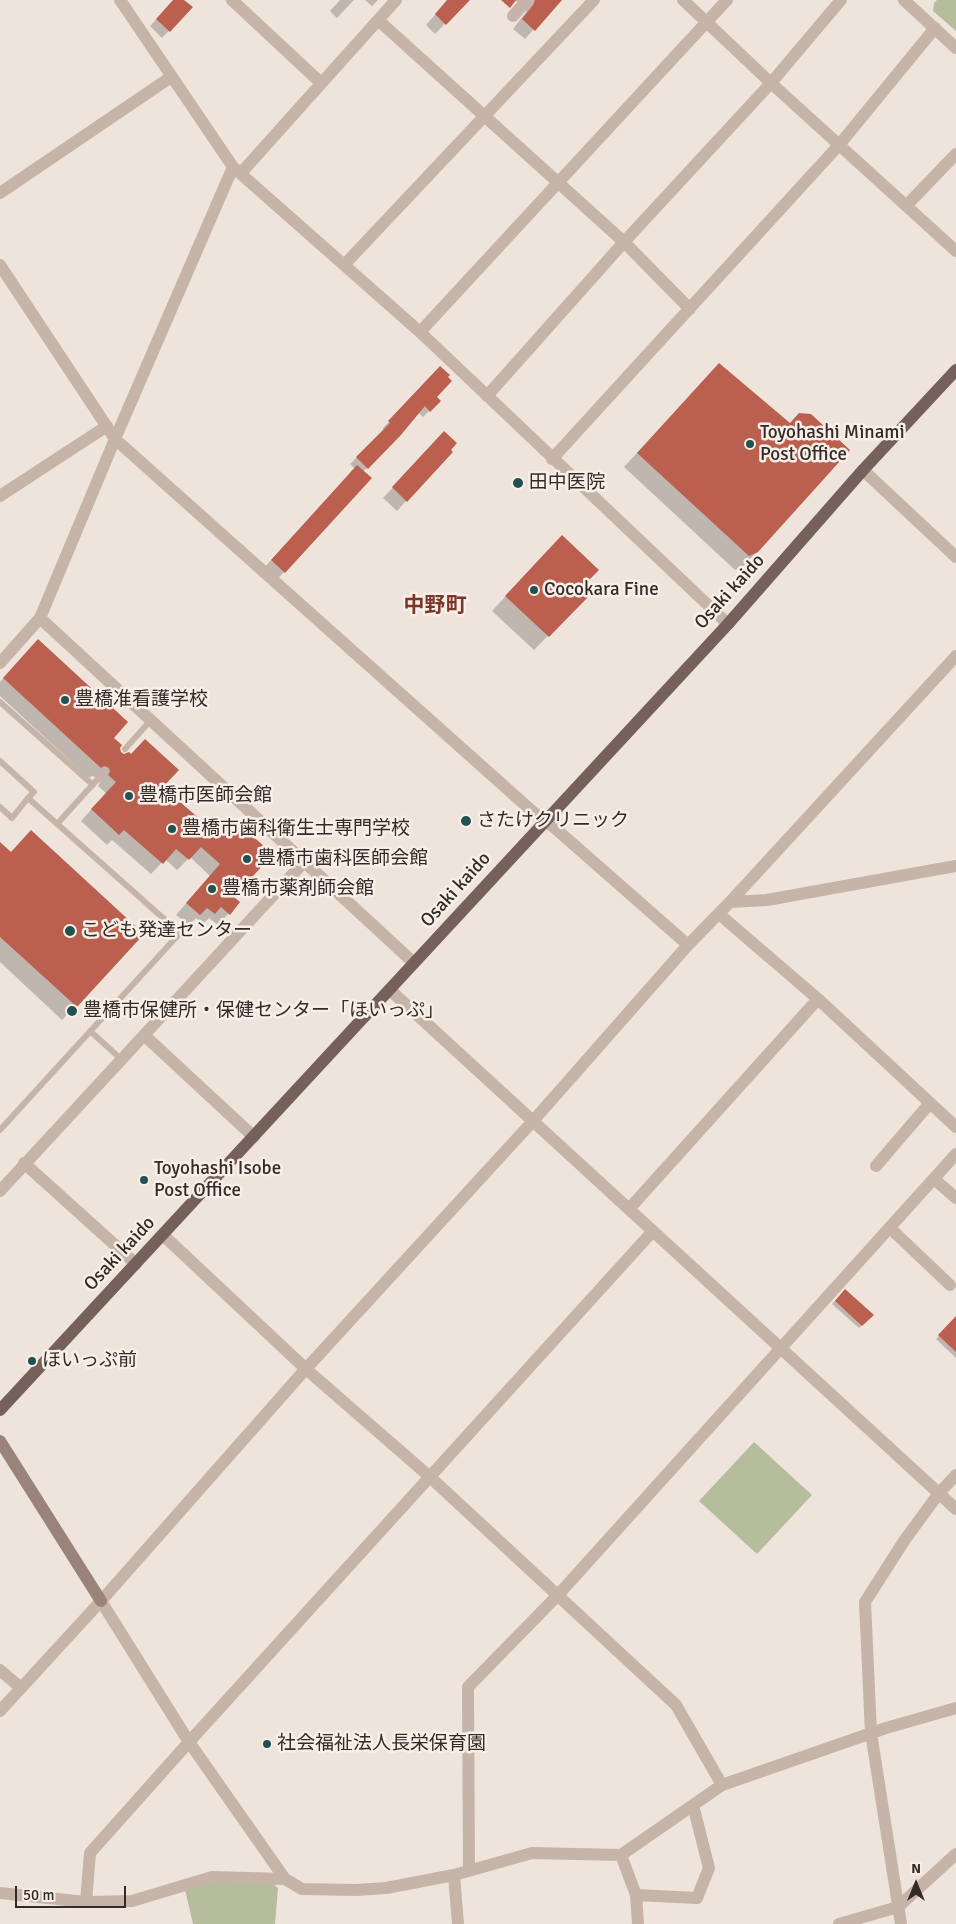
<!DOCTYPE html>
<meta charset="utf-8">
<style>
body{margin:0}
#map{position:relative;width:956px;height:1924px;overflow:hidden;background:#efe4dc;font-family:Signika,sans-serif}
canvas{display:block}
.north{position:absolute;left:891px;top:1859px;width:50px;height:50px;-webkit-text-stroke:4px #f8efe8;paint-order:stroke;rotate:0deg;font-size:14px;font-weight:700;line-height:20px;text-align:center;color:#342b28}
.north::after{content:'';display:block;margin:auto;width:18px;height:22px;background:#342b28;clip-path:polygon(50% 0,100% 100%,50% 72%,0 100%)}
.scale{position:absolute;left:15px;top:1886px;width:111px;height:22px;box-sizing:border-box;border:2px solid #342b28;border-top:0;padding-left:6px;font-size:15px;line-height:18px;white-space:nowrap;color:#342b28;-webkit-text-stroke:4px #f8efe8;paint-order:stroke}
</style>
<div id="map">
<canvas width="956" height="1924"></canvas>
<div class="north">N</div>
<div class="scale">50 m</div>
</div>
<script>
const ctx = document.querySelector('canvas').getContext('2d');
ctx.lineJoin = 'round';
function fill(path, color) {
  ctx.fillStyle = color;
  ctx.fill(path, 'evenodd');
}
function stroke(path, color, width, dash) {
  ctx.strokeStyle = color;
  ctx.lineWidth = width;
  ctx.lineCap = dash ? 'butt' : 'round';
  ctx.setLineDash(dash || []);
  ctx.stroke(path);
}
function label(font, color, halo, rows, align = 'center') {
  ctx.font = font + ' Signika,"Noto Sans JP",sans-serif';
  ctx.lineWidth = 5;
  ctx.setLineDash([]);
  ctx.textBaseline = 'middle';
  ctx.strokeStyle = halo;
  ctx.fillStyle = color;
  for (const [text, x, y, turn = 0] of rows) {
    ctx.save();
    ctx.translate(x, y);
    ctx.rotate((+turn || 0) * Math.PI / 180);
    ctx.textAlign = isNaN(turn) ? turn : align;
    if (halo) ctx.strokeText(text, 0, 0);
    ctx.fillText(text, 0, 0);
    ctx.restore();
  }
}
fill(new Path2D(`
 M937 0H956V31L933 11 934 3Z
 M754 1442 812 1495 757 1554 699 1501Z
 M212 1882 273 1884 278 1888 275 1924H193L185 1890Z`), '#b5bd9d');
fill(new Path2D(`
 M174 0H182L191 8 162 38 150 26Z
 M340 0H354L337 18 330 11Z
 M365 0H378L372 6Z
 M448 0H468L435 34 426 25Z
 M515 0H560L525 39 513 29 526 12 524 3 514 1 499 16Z
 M719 364 789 424 757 552 743 566 735 570 624 467Z
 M434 374 435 397 439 401 423 417 418 412 363 472 370 478 274 583 261 571 355 469 350 464 384 430 383 428Z
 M434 443 406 501 397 511 383 498Z
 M548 550 591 592 534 650 492 611Z
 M27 652 112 738 120 753 210 830 232 897 239 902 218 925 209 918 203 924 196 918 189 925 176 915 210 876 190 857 177 870 165 859 151 874 112 840 107 845 81 821 106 793 98 786 100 783 98 778 92 776 89 778 0 696V682Z
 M0 844 10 853 142 934 62 1020 0 962Z
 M845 1290 872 1315 859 1328 832 1304Z
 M956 1318V1358L936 1339Z`), '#0003');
fill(new Path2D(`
 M173 0H184L193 7 170 32 156 19Z
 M447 0H470L446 25 435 14Z
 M501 0H516L510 8Z
 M535 0H562L535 31 522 19 533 5Z
 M719 363 790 423 799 413 811 414 850 450 758 552 749 556 637 453Z
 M440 366 450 375 448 377 452 381 437 397 441 401 430 412 425 406 400 436 368 469 356 457 390 423 388 421Z
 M444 431 457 443 451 450 453 452 407 502 392 487Z
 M357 465 372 478 285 573 271 560Z
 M562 535 599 570 585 584 593 592 549 637 505 596Z
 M38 639 128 722 114 738 122 745 120 748 121 752 124 754 129 752 131 754 145 739 179 770 163 787 210 828 211 827 221 835 234 820 273 854 234 897 240 902 230 915 221 907 215 914 207 908 200 915 186 903 220 864 201 847 189 860 176 849 163 864 124 830 119 835 91 809 116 782 108 775 110 772 109 768 104 766 101 768 3 678Z
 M31 830 144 934 77 1007 0 937V842L11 852Z
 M845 1289 874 1315 862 1326 835 1301Z
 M956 1316V1352L938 1335Z`), '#bb5f4e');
stroke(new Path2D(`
 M0 702 93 785
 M125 749 151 720
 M0 761 34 792 28 798 180 933 0 1130
 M0 807 12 818 28 798
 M57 824 105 771
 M90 1031 121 1059`), '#c6b4a9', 6);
stroke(new Path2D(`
 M120 0 233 167 420 332 728 624
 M232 0 321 83
 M683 0 771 83 956 251
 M904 0 956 48
 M513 16 527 0
 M378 20 624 242 690 309
 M241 173 396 0
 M0 193 171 77
 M906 206 956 154
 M345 264 594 0
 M0 265 115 439 532 811 556 829 688 945
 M420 332 727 0
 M487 396 624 242 771 83 841 0
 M552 459 839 145 935 28
 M863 470 956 557
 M0 496 107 426
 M40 618 414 963
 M0 663 40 618 115 439 233 167
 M730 902 956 656
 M719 914 818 999 956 1127
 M390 990 956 1509
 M144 1035 254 1137
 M24 1163 136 1264
 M876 1166 930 1103
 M934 1179 956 1198
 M0 1191 304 862
 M629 1209 818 999
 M890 1228 950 1285
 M163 1235 306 1369 430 1477 676 1705 722 1785
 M0 1670 21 1688
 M0 1711 101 1601 303 1372 533 1121 688 945 730 902 767 900 956 866
 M469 1870 468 1687 558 1595 956 1154
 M454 1875 458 1924
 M285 1879 302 1889 356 1890 386 1888 454 1875 532 1853 621 1855
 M0 1893 86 1902 132 1901 212 1877 285 1879 189 1742 101 1601
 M636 1895 697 1898 709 1868 693 1805
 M86 1902 90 1853 189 1742 653 1231
 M638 1924 636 1895 621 1855 722 1785 886 1728 956 1708
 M839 1924 898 1907 956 1854
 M901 1924 871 1733 865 1602 904 1541 939 1493 956 1475`), '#c6b4a9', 12);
stroke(new Path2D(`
 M0 1441 101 1601`), '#9a837a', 12);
stroke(new Path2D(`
 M0 1410 728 624 863 470 956 370`), '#75615a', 12);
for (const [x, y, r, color] of [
 [750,444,5,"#215251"],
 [518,483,6,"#215251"],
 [534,590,5,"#215251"],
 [65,700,5,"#215251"],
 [129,796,5,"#215251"],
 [466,821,6,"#215251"],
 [172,829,5,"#215251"],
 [247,859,5,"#215251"],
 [212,889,5,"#215251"],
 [70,931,6,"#215251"],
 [72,1011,6,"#215251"],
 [144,1180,5,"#215251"],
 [32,1361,5,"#215251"],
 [267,1744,5,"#215251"]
]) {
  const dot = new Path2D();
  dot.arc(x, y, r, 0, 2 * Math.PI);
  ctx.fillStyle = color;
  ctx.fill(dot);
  stroke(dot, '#f8efe8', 2);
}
label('19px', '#342b28', '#f8efe8', [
 ["Toyohashi Minami",760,433],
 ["Post Office",760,455],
 ["田中医院",529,483],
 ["Cocokara Fine",544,590],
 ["豊橋准看護学校",75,700],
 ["豊橋市医師会館",139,796],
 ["さたけクリニック",477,821],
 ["豊橋市歯科衛生士専門学校",182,829],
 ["豊橋市歯科医師会館",257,859],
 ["豊橋市薬剤師会館",222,889],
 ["こども発達センター",81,931],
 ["豊橋市保健所・保健センター「ほいっぷ」",83,1011],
 ["Toyohashi Isobe",154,1169],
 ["Post Office",154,1191],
 ["ほいっぷ前",42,1361],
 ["社会福祉法人長栄保育園",277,1744]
], 'left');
label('19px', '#342b28', '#f8efe8', [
 ["Osaki kaido",730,592,-48],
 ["Osaki kaido",456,890,-48],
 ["Osaki kaido",120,1254,-47]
]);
label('bold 21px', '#7c3528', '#f8efe8', [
 ["中野町",435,606]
]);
</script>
